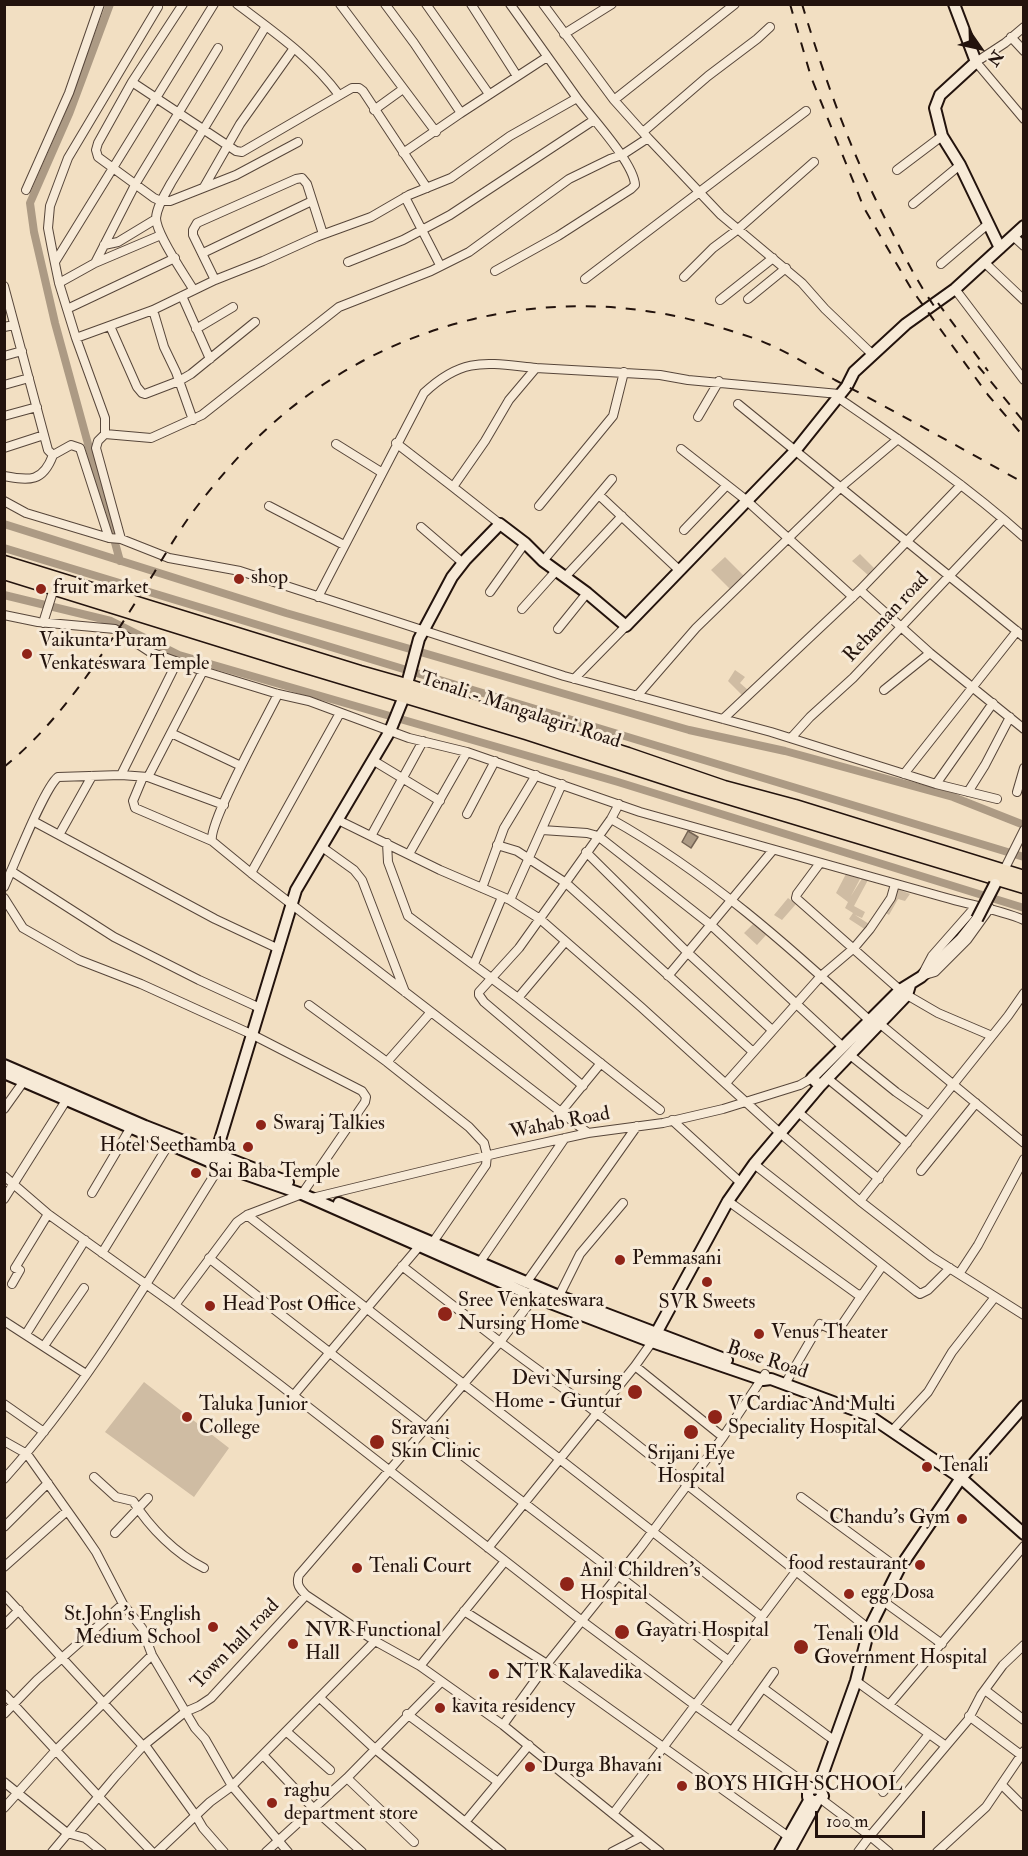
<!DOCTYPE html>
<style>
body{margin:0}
#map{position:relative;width:1028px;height:1856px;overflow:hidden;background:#f2dfc2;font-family:"IM FELL Double Pica",serif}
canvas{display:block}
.frame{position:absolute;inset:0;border:6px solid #23130d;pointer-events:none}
.north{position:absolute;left:950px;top:18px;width:60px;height:60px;-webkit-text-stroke:4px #f7ead7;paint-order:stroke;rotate:124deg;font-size:16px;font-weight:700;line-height:24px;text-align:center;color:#23130d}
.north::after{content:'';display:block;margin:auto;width:21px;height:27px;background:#23130d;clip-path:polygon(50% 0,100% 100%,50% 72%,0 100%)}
.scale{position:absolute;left:815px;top:1811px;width:110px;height:27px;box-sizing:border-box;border:3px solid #23130d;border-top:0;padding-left:8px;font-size:18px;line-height:21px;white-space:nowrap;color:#23130d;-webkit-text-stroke:4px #f7ead7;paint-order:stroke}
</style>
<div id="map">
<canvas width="1028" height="1856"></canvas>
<div class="frame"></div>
<div class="north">N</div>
<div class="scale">100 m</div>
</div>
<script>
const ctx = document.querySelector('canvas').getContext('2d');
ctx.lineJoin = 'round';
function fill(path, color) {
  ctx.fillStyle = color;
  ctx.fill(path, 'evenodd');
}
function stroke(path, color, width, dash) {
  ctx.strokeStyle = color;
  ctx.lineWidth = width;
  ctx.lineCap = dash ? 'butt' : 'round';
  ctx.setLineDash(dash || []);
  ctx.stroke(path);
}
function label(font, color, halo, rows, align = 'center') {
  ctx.font = font + ' "IM FELL Double Pica",serif';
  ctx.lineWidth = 6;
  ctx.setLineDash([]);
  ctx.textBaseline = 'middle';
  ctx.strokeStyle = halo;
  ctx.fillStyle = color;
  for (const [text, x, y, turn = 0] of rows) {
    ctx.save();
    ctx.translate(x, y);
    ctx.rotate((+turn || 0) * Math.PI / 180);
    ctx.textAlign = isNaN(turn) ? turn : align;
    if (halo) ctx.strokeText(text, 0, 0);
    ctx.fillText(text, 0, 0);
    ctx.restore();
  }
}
fill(new Path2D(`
 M860 554 874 568 868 575 852 561Z
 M725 557 744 576 730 589 711 570Z
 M735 670 745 677 740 683 748 690 743 696 728 681Z
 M847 872 860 879 851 896 863 877 868 880 854 906 865 912 862 918 855 915 869 924 866 930 849 919 853 913 845 908 848 902 836 893Z
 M895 888 910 894 905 901 898 899 889 915 883 911Z
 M788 898 796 904 782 920 774 915Z
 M753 924 766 935 757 945 744 933Z
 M144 1382 229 1448 194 1497 105 1432Z`), '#cfbca3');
const water = new Path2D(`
 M688 831 698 837 691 848 682 842Z`);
fill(water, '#ac9a84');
stroke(water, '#756454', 1.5);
stroke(new Path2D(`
 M110 4 69 114 30 203 34 232 55 323 120 561
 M4 524 286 613 689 730 785 751 953 797 1024 825
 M4 548 1024 857
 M4 595 111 621 179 655 618 782 1024 908`), '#ac9a84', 8);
const street = new Path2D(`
 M183 4 132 82 98 143 96 150 98 157 154 198 161 201H170L236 175 298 142
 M237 4C274 32 312 58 339 95
 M340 4 436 132
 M385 4 414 43 461 113
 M426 4 489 94
 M471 4 517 76
 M510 4 577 98
 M543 4 614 100 648 138
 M158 7 68 158 50 206 48 228 52 249 59 283 76 338 153 310 215 280 263 261 316 237 371 217 409 195 451 178 510 136 577 98C591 117 634 163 635 185L631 189 558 236 495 271
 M1024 27 1005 43 976 62 1024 119
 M564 34 612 4
 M1011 37 1024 51
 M132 82 236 151 242 152 352 88H359L363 91 427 188
 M614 100 735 4
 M374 110 403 89
 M643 132 708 76 757 39 770 27
 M403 153 461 113 547 57
 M897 170 942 136
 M204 187 240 124 294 48
 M26 190 69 93 100 4
 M405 197 440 265
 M913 204 960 165
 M1013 236 1024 246
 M104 245 118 242 156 219
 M203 253 312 201
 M55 262 214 4
 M348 262 403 240 450 215 594 120
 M984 262 1024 300
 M95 263 136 183 218 48
 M941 264 988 224
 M684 277 713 248 737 230 814 162
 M585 279 806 111
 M215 280 193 235V230L197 223 296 179 302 178 307 184 323 234
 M59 283 95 263 161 235
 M4 286 48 450 53 455 71 445 80 448 109 538
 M193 289C184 274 156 234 156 218 157 206 165 194 171 183L266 26
 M955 289 1024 380
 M182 296 210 359
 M748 299 786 268
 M720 300 773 258
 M67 309 175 258
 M153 310 164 347 176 372 193 420
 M110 326 137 387 142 393 145 394 179 381 191 374 255 322
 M4 327 14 325
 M196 329 233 307
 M76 338 105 418V434L98 441 96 448 121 539
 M4 356 22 351
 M4 385 29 378
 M837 397C901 441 966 485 1024 537
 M738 404 1024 637
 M4 416 37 407
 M698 417 719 381
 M105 434 151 438 202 415 339 307 431 271 469 252 569 179 610 159 622 155 648 138 721 215 802 283 825 309 873 355
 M396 443 453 487
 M336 444 381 472
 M4 448 44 435
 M681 449 746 500 853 597
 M4 476C30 481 43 482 53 455
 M599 495 679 570
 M4 501 26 513 109 538 121 539 169 558 240 571 564 676 771 732 936 784 997 799
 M269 506 344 545
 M539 506 613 416 624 372
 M500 524 453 487 485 441 509 400 536 368 660 375 688 380 839 394
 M421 527 463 563
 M684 530 726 486
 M543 561 612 479
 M565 577 622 516
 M860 590 930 653 1024 729
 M490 592 525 543
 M318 597 424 393C463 356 486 363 536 368
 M522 609 556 571
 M4 615 38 622 115 629 150 652 203 671 278 694 309 701 409 738 467 752 640 812 943 897C970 905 997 909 1024 920
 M43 623 55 585
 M558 629 587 593
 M574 679 626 626
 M884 690 930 653
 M278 694C267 717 208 823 212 841L251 873 588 1133
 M637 696 696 628 841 487 898 439
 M723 719 860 590 961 485
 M171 733 241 766
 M791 738 810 717 853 678 1003 519
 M374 761 440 801
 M904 774 1017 631
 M121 775 177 662
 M143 777 133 801 135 808 212 841
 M148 777 203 671
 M936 784 993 703
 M968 792 985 765 1010 717
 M1017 792 1024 768
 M467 814 495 761
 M611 819C706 872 790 947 869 1020
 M338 820 440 870 510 900 540 919 641 1007 780 1133 860 1201 932 1257 1024 1315
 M33 821 215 919 279 949
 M542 830 587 833 598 836 711 925 843 1047
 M59 835 92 776
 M371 836 423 741
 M387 843 388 862 408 916 518 998 660 1110
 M497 845 517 851 566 883 752 1051
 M322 847 354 870 362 880 405 992
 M586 852 688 953 772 1030
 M409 854 467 752
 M820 863 797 894 796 898 900 990
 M1004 870 1024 830
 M11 871 114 937 199 980 260 1008
 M251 873 340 713
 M4 887C14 866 44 788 58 777L121 775 148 777 224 805
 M482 888 504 828 536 775
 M4 898 23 928 79 960 141 984 251 1034 362 1091 366 1097 365 1102 302 1194 247 1215 237 1222 175 1305
 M510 900 562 784
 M474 964 502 897
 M923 973 932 956 976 906
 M925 975 935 972 967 940 990 908
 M668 976 773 850
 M907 995 938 1013 992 1036
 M518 998 565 942
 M309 1005 387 1062 469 1127 484 1143 487 1155 486 1165 431 1245
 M879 1023 1024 1143
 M850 1055 896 1092 929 1115
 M387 1062 431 1012
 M827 1078 907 1143
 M726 1083 821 976 854 948 870 929 891 898 895 884
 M583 1086 484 1002 479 995V992L519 948 611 819 619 804
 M4 1109 24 1081
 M798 1112 879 1179
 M560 1113 601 1063
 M672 1120 741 1183
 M754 1164 917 1292 920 1294 928 1290 950 1268
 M921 1171 976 1103
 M4 1176 48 1214 175 1305 280 1385 582 1621 696 1706 812 1788
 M92 1193 131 1127
 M312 1198 502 1152 588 1133 663 1123 723 1109 800 1085 812 1078
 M4 1199 67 1099
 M728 1201 857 1294 862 1295 883 1265
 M860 1201 1008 1016 1024 993
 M247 1215 762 1617
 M102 1253 169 1144
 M209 1258C381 1394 556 1527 729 1661
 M480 1262 565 1138
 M402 1266 500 1342 597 1413 869 1629
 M959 1274 978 1245 1024 1159
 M526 1283 637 1126
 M12 1284 20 1270 15 1268 48 1214
 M536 1295 500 1342 299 1575C296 1584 299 1588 306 1595L375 1641 420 1666 503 1725 660 1852
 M557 1300 580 1254 623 1203
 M4 1321 86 1374
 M26 1334 85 1240
 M44 1346 84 1288
 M635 1366 723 1437
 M785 1384 820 1324 837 1332 862 1295
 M293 1396 422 1243
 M4 1404 44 1432
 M892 1431 928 1392 952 1352 995 1297
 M4 1441 27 1454 83 1533 96 1552 123 1604 142 1628 152 1655 195 1728 205 1739 232 1786 288 1852
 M94 1477 116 1497 133 1501C150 1528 176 1554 204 1568
 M4 1479C89 1385 153 1272 220 1166
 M801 1497 899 1569
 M4 1527 48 1483
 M115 1533 148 1498
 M488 1548 635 1366 652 1342
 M4 1567 67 1511
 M4 1595 143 1746
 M883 1601 942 1644
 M464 1611 547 1664 789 1837
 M4 1625 19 1610
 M420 1666 505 1561
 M856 1681 889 1705 1024 1546
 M763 1688 835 1741
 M985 1690 1024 1720
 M4 1694 98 1796 152 1852
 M320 1698 375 1749 502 1852
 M889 1705 946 1746 968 1720 981 1695 1003 1665 1024 1645
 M4 1714 37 1680 123 1604
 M407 1714 498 1782
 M969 1716 1021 1755
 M503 1725 547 1664 641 1547 723 1437 765 1374
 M732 1731 774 1672
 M287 1732 330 1770
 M145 1745 196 1816 203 1828 224 1852
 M264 1756 314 1809 362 1852
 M347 1778 414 1842
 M4 1782 67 1833 85 1838 102 1852
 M1002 1785 1024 1807
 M883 1792 929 1734
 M821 1799 870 1836 946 1746
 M4 1808 56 1750 152 1655
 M613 1814 797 1570
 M466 1821 529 1745
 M52 1852 115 1777 143 1746 185 1712 199 1706 211 1698 306 1595
 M157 1852 210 1802 232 1786 375 1641
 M266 1852 347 1778 441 1682
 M612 1852 641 1837
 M858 1852 870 1836 889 1852
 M937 1852 986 1807 1024 1751`);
const secondary = new Path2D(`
 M954 4 976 62 940 95 935 108 942 136 960 165 1000 248
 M4 1065 145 1126 288 1182
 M4 1073 213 1163 302 1194 535 1297 652 1342 763 1380 771 1379 868 1415 961 1478 1024 1534
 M820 1086 812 1078 900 990 921 977 961 939 977 919
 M213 1163 296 890 390 731 403 699 419 639 452 577 466 559 500 524 525 543 543 561 587 593 626 626 795 451 847 386 854 372 906 324 955 289 1024 226
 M339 1203 559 1296 727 1360
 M653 1339 728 1201 754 1164 820 1086 907 995 910 985
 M818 1787 856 1681 869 1629 899 1569 961 1478 1024 1406
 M780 1852 810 1799
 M789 1852 817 1801 823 1796 820 1789 812 1788 808 1792V1797L812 1801H817`);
const primary = new Path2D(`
 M4 562 360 672 406 685 628 754 724 787 795 806 1024 877
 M4 573 290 662 526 733 686 785 1024 887`);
stroke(street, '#57463a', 10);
stroke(secondary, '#23130d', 14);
stroke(primary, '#23130d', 15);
stroke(street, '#f7ead7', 8);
stroke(secondary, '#f7ead7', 10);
stroke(primary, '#f2dfc2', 12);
stroke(new Path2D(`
 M790 4 811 77 864 208 912 290 988 395 1024 437
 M802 4C826 83 853 158 891 230 905 258 920 287 939 313
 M938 303 988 371
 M978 366 1024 422
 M4 767C68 715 110 642 154 573 167 551 180 529 195 509 218 479 243 450 271 425 372 334 513 291 646 311 684 316 721 327 756 339 783 349 810 366 835 380 898 413 961 448 1024 483`), '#23130d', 2, [10, 10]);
const secondaryBridge = new Path2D(`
 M977 919 995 884`);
stroke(secondaryBridge, '#23130d', 14, []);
stroke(secondaryBridge, '#f7ead7', 10);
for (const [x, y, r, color] of [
 [239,579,6,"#8f2418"],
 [41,589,6,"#8f2418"],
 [27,654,6,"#8f2418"],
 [261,1125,6,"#8f2418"],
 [248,1147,6,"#8f2418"],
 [196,1173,6,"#8f2418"],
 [620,1260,6,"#8f2418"],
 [707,1282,6,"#8f2418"],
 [210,1306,6,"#8f2418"],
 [445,1314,8,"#8f2418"],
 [759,1334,6,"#8f2418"],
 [635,1392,8,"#8f2418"],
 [187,1417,6,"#8f2418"],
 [715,1417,8,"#8f2418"],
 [691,1432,8,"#8f2418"],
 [377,1442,8,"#8f2418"],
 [927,1467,6,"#8f2418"],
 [962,1519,6,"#8f2418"],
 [920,1565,6,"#8f2418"],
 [357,1568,6,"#8f2418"],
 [567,1584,8,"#8f2418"],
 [849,1594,6,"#8f2418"],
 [213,1627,6,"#8f2418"],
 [622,1632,8,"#8f2418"],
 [293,1644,6,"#8f2418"],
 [801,1647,8,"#8f2418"],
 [494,1674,6,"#8f2418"],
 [440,1708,6,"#8f2418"],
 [530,1767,6,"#8f2418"],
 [682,1786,6,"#8f2418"],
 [272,1803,6,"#8f2418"]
]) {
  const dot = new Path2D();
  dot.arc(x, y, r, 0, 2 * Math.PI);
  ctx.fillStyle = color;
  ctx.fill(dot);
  stroke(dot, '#f7ead7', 2);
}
label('20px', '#23130d', '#f7ead7', [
 ["shop",251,579],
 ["fruit market",53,589],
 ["Vaikunta Puram",39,642],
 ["Venkateswara Temple",39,665],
 ["Swaraj Talkies",273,1125],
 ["Hotel Seethamba",236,1147,"right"],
 ["Sai Baba Temple",208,1173],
 ["Pemmasani",632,1260],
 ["Sree Venkateswara",458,1302],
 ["Nursing Home",458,1325],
 ["SVR Sweets",707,1304,"center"],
 ["Head Post Office",222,1306],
 ["Venus Theater",771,1334],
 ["Devi Nursing",622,1380,"right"],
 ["Home - Guntur",622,1403,"right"],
 ["Taluka Junior",199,1406],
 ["College",199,1429],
 ["V Cardiac And Multi",728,1406],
 ["Speciality Hospital",728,1429],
 ["Sravani",391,1430],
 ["Skin Clinic",391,1453],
 ["Srijani Eye",691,1455,"center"],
 ["Hospital",691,1478,"center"],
 ["Tenali",939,1467],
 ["Chandu's Gym",950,1519,"right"],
 ["food restaurant",908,1565,"right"],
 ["Tenali Court",369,1568],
 ["Anil Children's",580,1572],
 ["Hospital",580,1595],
 ["egg Dosa",861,1594],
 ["St.John's English",201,1616,"right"],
 ["Medium School",201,1639,"right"],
 ["NVR Functional",305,1632],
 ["Hall",305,1655],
 ["Gayatri Hospital",636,1632],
 ["Tenali Old",814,1636],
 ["Government Hospital",814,1659],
 ["NTR Kalavedika",506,1674],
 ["kavita residency",452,1708],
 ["Durga Bhavani",542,1767],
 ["BOYS HIGH SCHOOL",694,1786],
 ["raghu",284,1792],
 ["department store",284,1815]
], 'left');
label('20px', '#23130d', '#f7ead7', [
 ["Rehaman road",887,618,-47],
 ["Tenali - Mangalagiri Road",520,711,18],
 ["Wahab Road",560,1124,-11],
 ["Bose Road",767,1361,18],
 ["Town hall road",236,1645,-46]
]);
</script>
